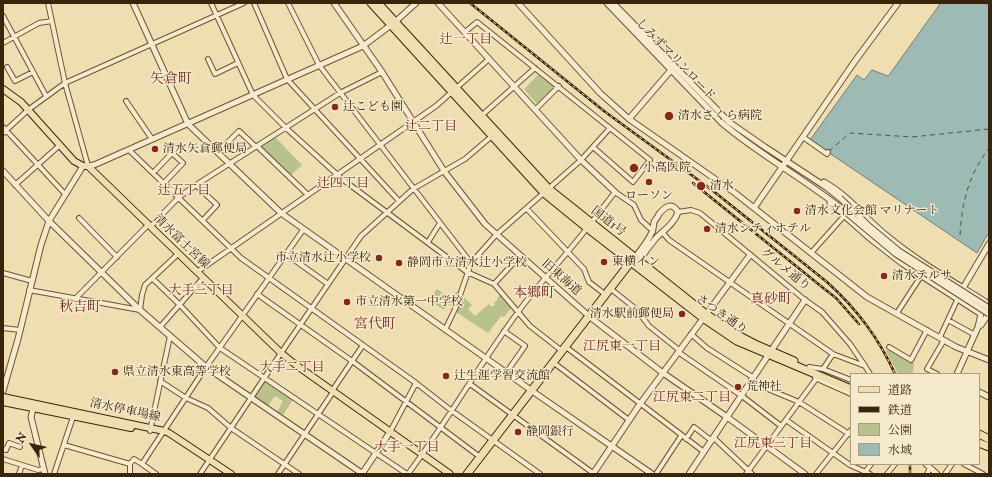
<!DOCTYPE html>
<meta charset="utf-8">
<style>
body{margin:0}
#map{position:relative;width:992px;height:477px;overflow:hidden;background:#efdfb0;font-family:"IM FELL Double Pica","Noto Serif JP",serif}
canvas{display:block}
.frame{position:absolute;inset:0;border:4px solid #3b240c;pointer-events:none}
.legend{position:absolute;left:850px;top:373px;width:130px;height:92px;box-sizing:border-box;background:#f5eacc;border:1px solid #ab9b7f;margin:0;padding:5px 7px;list-style:none;font-size:12px;color:#3b240c}
.legend li{display:flex;align-items:center;gap:8px;height:20px}
.legend b{width:20px;border:1px solid #ab9b7f}
.north{position:absolute;left:12px;top:425px;width:40px;height:40px;-webkit-text-stroke:3px #f5eacc;paint-order:stroke;rotate:304deg;font-size:11px;font-weight:700;line-height:16px;text-align:center;color:#3b240c}
.north::after{content:'';display:block;margin:auto;width:14px;height:18px;background:#3b240c;clip-path:polygon(50% 0,100% 100%,50% 72%,0 100%)}
</style>
<div id="map">
<canvas width="992" height="477"></canvas>
<div class="frame"></div>
<ul class="legend">
<li><b style="height:5px;background:#efdfb0"></b>道路</li>
<li><b style="height:5px;background:#3b240c"></b>鉄道</li>
<li><b style="height:11px;background:#b8c28c"></b>公園</li>
<li><b style="height:11px;background:#9cbbb4"></b>水域</li>
</ul>
<div class="north">N</div>
</div>
<script>
const ctx = document.querySelector('canvas').getContext('2d');
ctx.lineJoin = 'round';
function fill(path, color) {
  ctx.fillStyle = color;
  ctx.fill(path, 'evenodd');
}
function stroke(path, color, width, dash) {
  ctx.strokeStyle = color;
  ctx.lineWidth = width;
  ctx.lineCap = dash ? 'butt' : 'round';
  ctx.setLineDash(dash || []);
  ctx.stroke(path);
}
function label(font, color, halo, rows, align = 'center') {
  ctx.font = font + ' "IM FELL Double Pica","Noto Serif JP",serif';
  ctx.lineWidth = 3;
  ctx.setLineDash([]);
  ctx.textBaseline = 'middle';
  ctx.strokeStyle = halo;
  ctx.fillStyle = color;
  for (const [text, x, y, turn = 0] of rows) {
    ctx.save();
    ctx.translate(x, y);
    ctx.rotate((+turn || 0) * Math.PI / 180);
    ctx.textAlign = isNaN(turn) ? turn : align;
    if (halo) ctx.strokeText(text, 0, 0);
    ctx.fillText(text, 0, 0);
    ctx.restore();
  }
}
fill(new Path2D(`
 M540 73 555 85V87L537 104 524 89Z
 M275 137 302 165 290 176 260 147Z
 M437 289 450 298 458 291 453 307 448 304 444 310 429 300Z
 M501 294 512 307 504 317 501 316 488 333 456 312 462 295 472 305 468 309 475 316 489 304 492 307 495 305 494 303 498 299 497 298Z
 M889 349 914 363 913 374H898L886 351Z
 M266 380 294 398 283 415 277 412 283 401 275 396 268 406 255 397Z`), '#b8c28c');
const water = new Path2D(`
 M941 3H984L989 6V232L977 253 810 140 857 75 864 80 872 70 888 76Z`);
fill(water, '#9cbbb4');
stroke(water, '#757f71', 1);
stroke(new Path2D(`
 M829 151 850 133 912 137 989 129
 M960 235C962 202 968 176 989 148`), '#58513e', 1, [5, 4]);
const minor = new Path2D(`
 M48 3 65 83 88 166
 M211 3 253 95 286 128 342 179 467 272 494 284 530 326 562 351
 M254 3 287 79 399 201
 M288 3 319 65 471 263
 M3 16 46 96
 M465 32 477 22 650 160 633 182 593 147
 M3 43 39 23 52 21
 M208 59 215 74 238 63
 M7 67 15 81 33 72
 M126 101 152 139
 M535 110 559 86
 M481 116 535 68
 M3 127 65 194
 M3 133 28 110 65 83 244 3
 M803 137 827 154 828 152
 M257 146 308 195
 M129 150 241 258 416 383 452 411 540 474
 M218 152 239 131 256 147
 M153 173 172 153 183 163 164 183
 M15 185 60 145
 M196 185 217 205 203 220
 M527 209 584 269 589 282 606 295
 M678 212 691 210 700 213 805 300 822 312 850 344 865 366
 M79 218 117 257
 M591 223 615 192 634 205 641 220 653 231
 M150 227 179 197 196 185 340 93 382 72
 M663 233 669 240 833 354 865 366 870 374
 M428 242 440 223
 M811 253 844 216
 M286 254 328 284
 M197 272 436 106 489 59
 M3 273 32 281
 M152 278 180 305 220 348 407 474
 M494 284 520 256
 M611 289 636 309 649 326 679 350
 M29 290 140 310 142 295 145 285 178 254
 M257 294 352 361 480 457
 M76 298 148 225
 M897 313 923 273
 M948 320 975 335
 M160 327 203 278
 M3 328 20 330
 M445 330 456 307 471 263 496 235 581 160 610 128
 M504 331 525 346 506 373
 M691 334 707 348 754 378
 M940 337 958 298
 M566 347 704 452
 M889 347 911 360 927 330
 M678 352 742 396 781 426
 M554 363 629 420
 M809 367 823 369 851 380
 M823 369 833 354
 M937 374 927 369 944 340
 M815 378 851 394
 M160 381 186 398 208 408 231 428 299 474
 M751 382 799 402 849 434
 M470 384 593 473
 M332 391 363 345
 M786 420 850 465 870 474
 M150 431 170 336
 M390 432 416 383
 M714 438 752 474
 M686 439 694 427 712 441
 M64 445 130 464
 M3 449 6 450 9 443 20 447
 M3 459 38 470 44 469
 M964 464 983 474
 M866 471 871 464
 M19 474 22 465
 M54 474 73 417
 M130 474V464L134 459 142 464
 M156 474 142 464 206 367 303 230
 M200 474 281 353 361 236 413 189 465 159 492 136
 M278 474 333 392
 M408 474C447 422 479 365 518 312 539 283 565 257 587 228
 M656 474 681 436
 M746 474 816 379
 M816 474 851 430
 M887 474 895 464
 M927 474 930 468
 M945 474 952 464`);
const tertiary = new Path2D(`
 M133 3 188 124 281 213 535 393 652 474
 M334 3 382 72 444 171 485 224 590 317 663 373 727 417 805 474
 M438 3 581 160 615 192
 M518 3 600 93 629 119 735 193 867 297 956 347 989 360
 M607 3 722 123C761 156 807 180 847 213
 M613 3 729 122 765 147 826 187 840 198
 M629 119 671 70
 M88 166 94 165 363 46 395 22 416 3
 M3 171 49 221 140 310 206 367 363 474
 M824 182C851 197 864 218 887 236 918 262 954 282 989 304
 M830 203 872 240 903 264 981 314 978 327 957 374
 M754 208 855 61 898 3
 M635 258C640 250 647 243 651 234 654 230 653 227 654 222 655 220 658 217 659 214 665 207 672 201 678 212 675 223 664 230 656 238 650 245 644 253 639 261
 M963 288 989 244
 M981 325 989 313
 M3 391 18 339 41 245 49 221 83 166
 M979 392 989 397
 M34 405 31 417 45 474
 M926 464 937 474
 M362 474 390 432
 M593 474 640 404 750 255
 M689 474 805 300`);
const primary = new Path2D(`
 M3 89 21 102 74 161 83 166H88L281 353 296 365 450 474
 M3 397 164 431 169 433 231 474
 M3 402 131 428`);
const trunk = new Path2D(`
 M371 3 544 193 587 228 703 318 737 341 851 389
 M378 3 549 189 706 314 734 333 757 345 794 361
 M979 434 989 439
 M979 443 989 447
 M467 474 633 259`);
stroke(minor, '#685335', 6);
stroke(tertiary, '#685335', 7);
stroke(primary, '#3b240c', 8);
stroke(trunk, '#3b240c', 9);
stroke(minor, '#f5eacc', 4);
stroke(tertiary, '#f5eacc', 5);
stroke(primary, '#efdfb0', 6);
stroke(trunk, '#efdfb0', 7);
const rail = new Path2D(`
 M470 3 604 111 712 190 827 282C856 308 879 338 895 374
 M693 183 822 287 836 298 859 324
 M910 464V474`);
stroke(rail, '#3b240c', 2.5);
stroke(rail, '#f5eacc', 1, [3]);
const tertiaryBridge = new Path2D(`
 M840 198 870 227 899 251 989 308
 M847 213 896 254 989 314`);
stroke(tertiaryBridge, '#685335', 7, []);
stroke(tertiaryBridge, '#f5eacc', 5);
for (const [x, y, r, color] of [
 [335,107,4,"#8f2418"],
 [669,116,5,"#8f2418"],
 [155,149,4,"#8f2418"],
 [634,168,5,"#8f2418"],
 [649,182,4,"#8f2418"],
 [701,186,5,"#8f2418"],
 [797,211,4,"#8f2418"],
 [707,229,4,"#8f2418"],
 [379,258,4,"#8f2418"],
 [604,262,4,"#8f2418"],
 [399,263,4,"#8f2418"],
 [884,276,4,"#8f2418"],
 [347,302,4,"#8f2418"],
 [682,314,4,"#8f2418"],
 [115,372,4,"#8f2418"],
 [446,376,4,"#8f2418"],
 [738,387,4,"#8f2418"],
 [518,432,4,"#8f2418"]
]) {
  const dot = new Path2D();
  dot.arc(x, y, r, 0, 2 * Math.PI);
  ctx.fillStyle = color;
  ctx.fill(dot);
  stroke(dot, '#f5eacc', 1.5);
}
label('12px', '#3b240c', '#f5eacc', [
 ["しみずマリンロード",675,60,46],
 ["国道1号",608,222,38],
 ["清水富士宮線",181,242,44],
 ["グルメ通り",785,270,39],
 ["旧東海道",561,278,41],
 ["さつき通り",721,315,35],
 ["清水停車場線",125,411,12]
]);
label('12px', '#3b240c', '#f5eacc', [
 ["辻こども園",343,107],
 ["清水さくら病院",678,116],
 ["清水矢倉郵便局",163,149],
 ["小高医院",643,168],
 ["清水",710,186],
 ["ローソン",649,196,"center"],
 ["清水文化会館 マリナート",805,211],
 ["清水シティホテル",715,229],
 ["市立清水辻小学校",371,258,"right"],
 ["東横イン",612,262],
 ["静岡市立清水辻小学校",407,263],
 ["清水テルサ",892,276],
 ["市立清水第一中学校",355,302],
 ["清水駅前郵便局",674,314,"right"],
 ["県立清水東高等学校",123,372],
 ["辻生涯学習交流館",454,376],
 ["荒神社",746,387],
 ["静岡銀行",526,432]
], 'left');
label('13px', '#7a1f14', '#f5eacc', [
 ["辻一丁目",466,40],
 ["辻二丁目",431,127],
 ["辻四丁目",343,184],
 ["辻五丁目",184,191],
 ["大手三丁目",201,291],
 ["江尻東一丁目",622,347],
 ["大手二丁目",292,368],
 ["江尻東二丁目",692,398],
 ["江尻東三丁目",773,444],
 ["大手一丁目",407,448]
]);
label('14px', '#7a1f14', '#f5eacc', [
 ["矢倉町",171,80],
 ["本郷町",534,294],
 ["真砂町",771,300],
 ["秋吉町",80,308],
 ["宮代町",375,325]
]);
</script>
